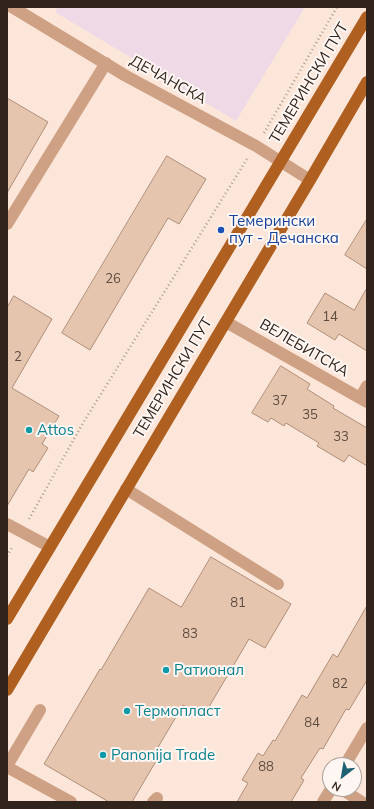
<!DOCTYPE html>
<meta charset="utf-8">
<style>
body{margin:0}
#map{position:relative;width:374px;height:809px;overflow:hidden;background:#fbe6d9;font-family:Mulish,sans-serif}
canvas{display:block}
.frame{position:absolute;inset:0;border:8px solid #31241c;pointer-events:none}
.north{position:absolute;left:322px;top:757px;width:40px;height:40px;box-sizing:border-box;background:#fdf6f2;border:1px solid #aba29c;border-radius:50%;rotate:211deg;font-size:11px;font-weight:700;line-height:16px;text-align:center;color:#31241c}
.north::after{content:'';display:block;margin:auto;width:14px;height:18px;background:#1d6173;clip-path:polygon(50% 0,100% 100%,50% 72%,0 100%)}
</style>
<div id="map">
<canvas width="374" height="809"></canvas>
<div class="frame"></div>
<div class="north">N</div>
</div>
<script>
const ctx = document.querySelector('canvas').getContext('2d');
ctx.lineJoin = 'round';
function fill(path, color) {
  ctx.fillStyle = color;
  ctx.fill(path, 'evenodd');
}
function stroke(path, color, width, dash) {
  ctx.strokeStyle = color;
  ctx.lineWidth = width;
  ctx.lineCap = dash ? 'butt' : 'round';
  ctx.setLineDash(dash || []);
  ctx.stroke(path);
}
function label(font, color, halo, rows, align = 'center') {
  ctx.font = font + ' Mulish,sans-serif';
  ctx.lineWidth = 4;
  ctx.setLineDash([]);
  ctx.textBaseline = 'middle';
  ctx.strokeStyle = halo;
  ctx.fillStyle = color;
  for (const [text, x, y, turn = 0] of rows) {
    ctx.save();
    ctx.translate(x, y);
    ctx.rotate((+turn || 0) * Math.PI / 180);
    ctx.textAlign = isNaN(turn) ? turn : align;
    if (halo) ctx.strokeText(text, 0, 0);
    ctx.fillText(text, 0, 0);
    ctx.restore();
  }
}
fill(new Path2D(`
 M58 7H305L236 121 55 12Z`), '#efd9e7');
const building = new Path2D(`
 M7 98 48 122 7 193Z
 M167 156 206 179 179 224 168 218 90 350 62 333Z
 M367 219V269L345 255Z
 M367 288V351L339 334 335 340 307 323 325 293 354 310Z
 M14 296 52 319 12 388 59 416 42 444 48 448 33 472 29 469 7 506V308Z
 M281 366 310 384 307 389 334 406 333 408 367 428V466L349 455 344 462 317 446 319 443 286 423 284 426 271 418 268 422 252 413Z
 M211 557 291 604 265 648 249 639 203 717 183 705 154 754 159 756 132 802H109L44 764 100 669 101 670 149 588 181 607Z
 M367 606V680L349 710 346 709 323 749 320 748 301 778 304 780 291 802H237L248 783 242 780 258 753 263 756 273 740 275 741 302 695 307 698 333 654 337 657Z`);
fill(building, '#e6c5af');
stroke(building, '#ae8e79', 1);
stroke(new Path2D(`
 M264 133 337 7
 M29 519 83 423 247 159
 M7 556 13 546`), '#af9d92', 2.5, [1, 3]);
stroke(new Path2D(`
 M12 7 126 76 256 146 310 180
 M7 224 106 63
 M226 322 367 402
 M360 398 367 386
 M126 489 278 584
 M7 524 50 547
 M345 765 367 728
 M7 766 40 710
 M7 767 71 802
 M341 789 362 802
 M153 802 157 798
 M323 802 331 789`), '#cea184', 12);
stroke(new Path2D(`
 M7 619 367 17
 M7 690 310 180 367 82`), '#af6021', 12);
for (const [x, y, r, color] of [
 [221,230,4,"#1a4fb4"],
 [29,430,4,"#0f9aa8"],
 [166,670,4,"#0f9aa8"],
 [127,711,4,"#0f9aa8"],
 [103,755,4,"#0f9aa8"]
]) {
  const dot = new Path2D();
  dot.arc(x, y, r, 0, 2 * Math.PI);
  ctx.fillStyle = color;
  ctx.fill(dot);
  stroke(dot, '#fdf6f2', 1.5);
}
label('13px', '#5e4c41', null, [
 ["26",113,279],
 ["14",330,317],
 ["2",18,357],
 ["37",280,401],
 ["35",310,415],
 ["33",341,437],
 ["81",238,603],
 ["83",190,634],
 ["82",340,684],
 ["84",312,723],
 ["88",266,767]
]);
label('15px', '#31241c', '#fdf6f2', [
 ["ДЕЧАНСКА",168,80,29],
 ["ТЕМЕРИНСКИ ПУТ",309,83,-59],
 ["ВЕЛЕБИТСКА",304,348,30],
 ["ТЕМЕРИНСКИ ПУТ",173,378,-59]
]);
label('15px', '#164399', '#fdf6f2', [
 ["Темерински",229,221],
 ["пут - Дечанска",229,238]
], 'left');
label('15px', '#0d838f', '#fdf6f2', [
 ["Attos",37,430],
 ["Ратионал",174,670],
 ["Термопласт",135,711],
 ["Panonija Trade",111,755]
], 'left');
</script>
